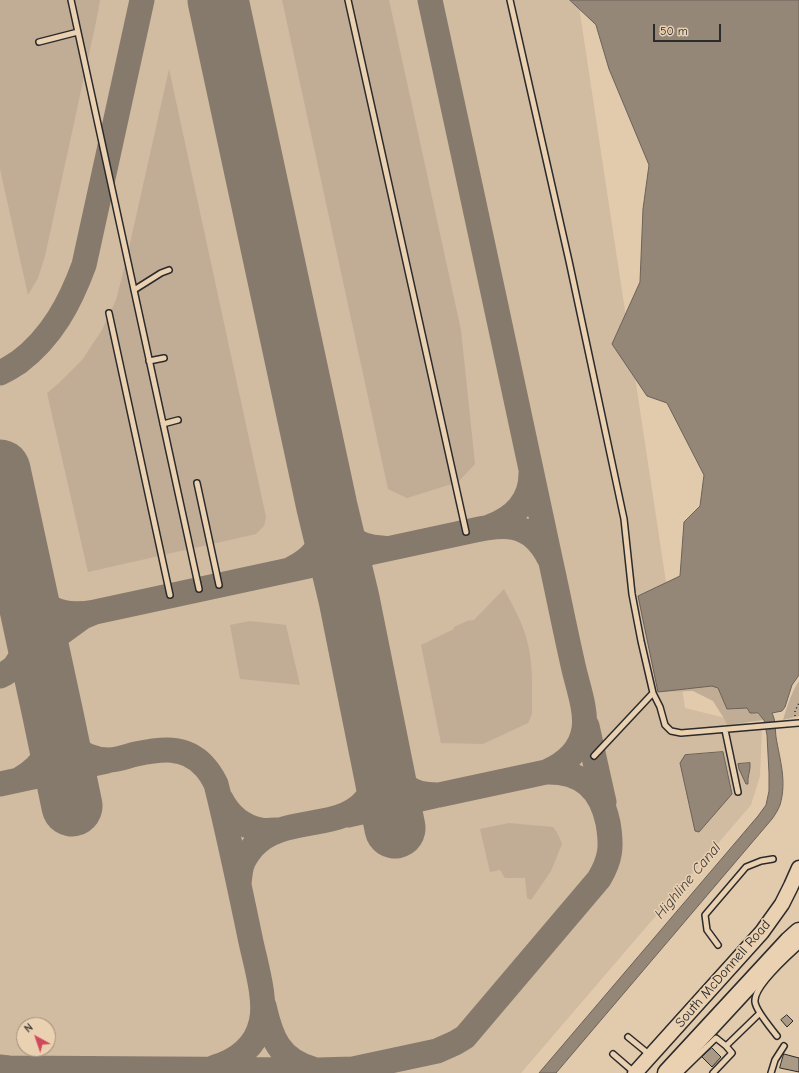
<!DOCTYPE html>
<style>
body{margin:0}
#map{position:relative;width:799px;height:1073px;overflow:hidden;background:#e2caad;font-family:"Comic Neue",sans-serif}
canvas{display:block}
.north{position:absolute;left:16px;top:1017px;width:40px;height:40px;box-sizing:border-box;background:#ead1b2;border:1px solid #9e8f7c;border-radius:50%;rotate:320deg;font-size:11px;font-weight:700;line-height:16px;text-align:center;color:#2b2b2b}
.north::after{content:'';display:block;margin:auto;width:14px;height:18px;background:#d1495b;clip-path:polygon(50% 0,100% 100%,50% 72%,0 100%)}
.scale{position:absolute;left:653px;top:24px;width:68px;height:18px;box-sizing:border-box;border:2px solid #2b2b2b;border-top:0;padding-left:5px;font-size:12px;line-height:14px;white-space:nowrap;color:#2b2b2b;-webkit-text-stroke:3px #ead1b2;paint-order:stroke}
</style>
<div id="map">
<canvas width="799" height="1073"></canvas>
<div class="north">N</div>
<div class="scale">50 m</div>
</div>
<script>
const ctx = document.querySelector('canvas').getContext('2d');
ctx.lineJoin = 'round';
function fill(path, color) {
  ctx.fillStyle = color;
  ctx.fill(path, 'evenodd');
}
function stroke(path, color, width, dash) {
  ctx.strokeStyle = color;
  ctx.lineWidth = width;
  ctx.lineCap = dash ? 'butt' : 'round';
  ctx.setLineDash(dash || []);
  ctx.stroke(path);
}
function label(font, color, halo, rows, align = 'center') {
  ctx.font = font + ' "Comic Neue",sans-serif';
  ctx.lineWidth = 3;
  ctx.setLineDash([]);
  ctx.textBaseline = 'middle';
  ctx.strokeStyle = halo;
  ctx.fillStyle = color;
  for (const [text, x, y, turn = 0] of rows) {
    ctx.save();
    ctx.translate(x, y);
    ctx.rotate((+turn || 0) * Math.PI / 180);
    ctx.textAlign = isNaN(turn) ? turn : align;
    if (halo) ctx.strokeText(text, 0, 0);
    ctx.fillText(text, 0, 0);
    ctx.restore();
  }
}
fill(new Path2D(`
 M0 0H578L685 708 762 727 760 776 751 805 521 1073H0ZM24 1025H48V1049H24Z`), '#d1bba1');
fill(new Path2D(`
 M0 0H100L96 22 45 256 38 278 28 295 0 169Z
 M282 0H389L461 330 475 464 458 482 407 498 388 489Z
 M169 69 266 517 264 526 256 534 88 572 47 393 59 383 82 360 102 330 116 300 127 257Z
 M504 589C514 608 525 627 529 649 533 670 532 692 532 714L528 723 483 744 441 743 421 645 454 629V627L467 621 474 620Z
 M250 621 286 625 300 685 240 679 230 625Z
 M652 662 714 679 747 708 750 713C757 713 761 715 764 720L727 725 725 720 713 701 693 691 657 692Z
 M799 681V716L783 720C787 707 791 693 799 681Z
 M509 823 553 827 558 834 562 844 551 871 531 900 527 898 525 878H505L500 870 490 872 480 829Z`), '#c1ad95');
const water = new Path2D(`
 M570 0H799V675L792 685 785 707 782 711 772 713C776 721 775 729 776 737 780 761 787 781 780 805 778 810 775 815 772 819L556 1073H539L758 816 766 805 769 791V773L767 735 764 720 758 713H750L747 708 727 709 718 688 712 686 658 692 638 596 680 576 684 522 700 506 704 475 667 403 647 396 612 344 640 282 643 209 649 165 609 69 596 25Z
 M723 752 732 794 699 832 695 831 680 763 685 755Z
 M750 763C751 770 747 777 748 784H746L739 769 738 764Z`);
fill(water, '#958777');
stroke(water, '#6b6259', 1);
stroke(new Path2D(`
 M430 0C470 186 511 372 550 558 558 594 565 630 573 665 577 684 587 710 584 729 581 750 565 764 546 772
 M0 373C6 370 13 366 19 362 52 337 70 303 84 265L142 0
 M327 507C340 532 353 547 382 548
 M489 527C514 518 531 501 531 474
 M293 568C309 560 321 548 325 530 326 523 326 515 327 507
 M25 577C41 609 59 618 95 612
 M16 664C41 636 25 604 22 571
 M0 676 6 673 83 617 95 612 466 532C501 524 530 519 549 558
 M53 715C58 725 62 736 70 744 80 754 95 760 109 760 118 760 127 756 136 754 160 749 185 745 204 766 209 771 213 778 216 784 229 836 240 889 251 942 256 965 267 1001 261 1023 256 1046 237 1061 215 1067
 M587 726 604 802
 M20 779C49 762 51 745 53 715
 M0 784 107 761
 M221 799C229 815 242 826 260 830 265 831 271 830 276 830
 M348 815 434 796
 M239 883C240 877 240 870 242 865 244 858 249 852 253 847 284 812 347 835 371 792 378 781 379 769 380 757
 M264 1006C271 1037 279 1060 313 1069
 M0 1067 9 1068 318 1070 353 1069 437 1051 455 1043 465 1037 599 879C611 859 612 846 608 823 601 789 582 771 546 772L439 795C431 795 422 795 414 791 398 785 390 770 380 757`), '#867a6c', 25);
stroke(new Path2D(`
 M218 0 327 507 349 599 395 828
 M0 470 53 715 72 806`), '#867a6c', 61);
const building = new Path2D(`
 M787 1015 793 1021 787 1027 781 1020Z
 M712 1048 721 1057 712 1067 702 1057Z
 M784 1054 799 1058V1072L780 1068Z`);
fill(building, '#aa9984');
stroke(building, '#2b2b2b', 1);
const lane = new Path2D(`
 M71 0 199 589
 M348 0 466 532
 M510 0 569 261 624 519 632 594 641 641 653 693 660 707 665 725 671 731 681 733 799 723
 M39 42 78 32
 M134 290 161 273 169 270
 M109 313 170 595
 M149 361 164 358
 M163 424 178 420
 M197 483 219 585
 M725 730 738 792
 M594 756 653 693
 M718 945 707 930 705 915 746 867 761 861 773 859
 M777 1036C771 1028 756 1011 755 1002 753 987 788 956 799 946
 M628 1037 650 1055
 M726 1046 760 1013
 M613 1054 635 1073
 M680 1073 716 1038 726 1046 732 1053 713 1073
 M771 1073 775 1060 784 1046`);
const secondary = new Path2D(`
 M635 1073 762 932 782 904 791 886 799 868`);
const highway = new Path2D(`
 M667 1073 789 941 799 932`);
stroke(lane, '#2b2b2b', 8);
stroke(secondary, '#2b2b2b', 17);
stroke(highway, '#2b2b2b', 21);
stroke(new Path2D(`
 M795 716V711L799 703`), '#2b2b2b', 1.5, [1, 3]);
stroke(lane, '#ead1b2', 5);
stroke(secondary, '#ead1b2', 14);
stroke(highway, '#ead1b2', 18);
label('14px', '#2b2b2b', '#ead1b2', [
 ["South McDonnell Road",723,974,-49]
]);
label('italic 15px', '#46423e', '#ead1b2', [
 ["Highline Canal",688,881,-50]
]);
</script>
